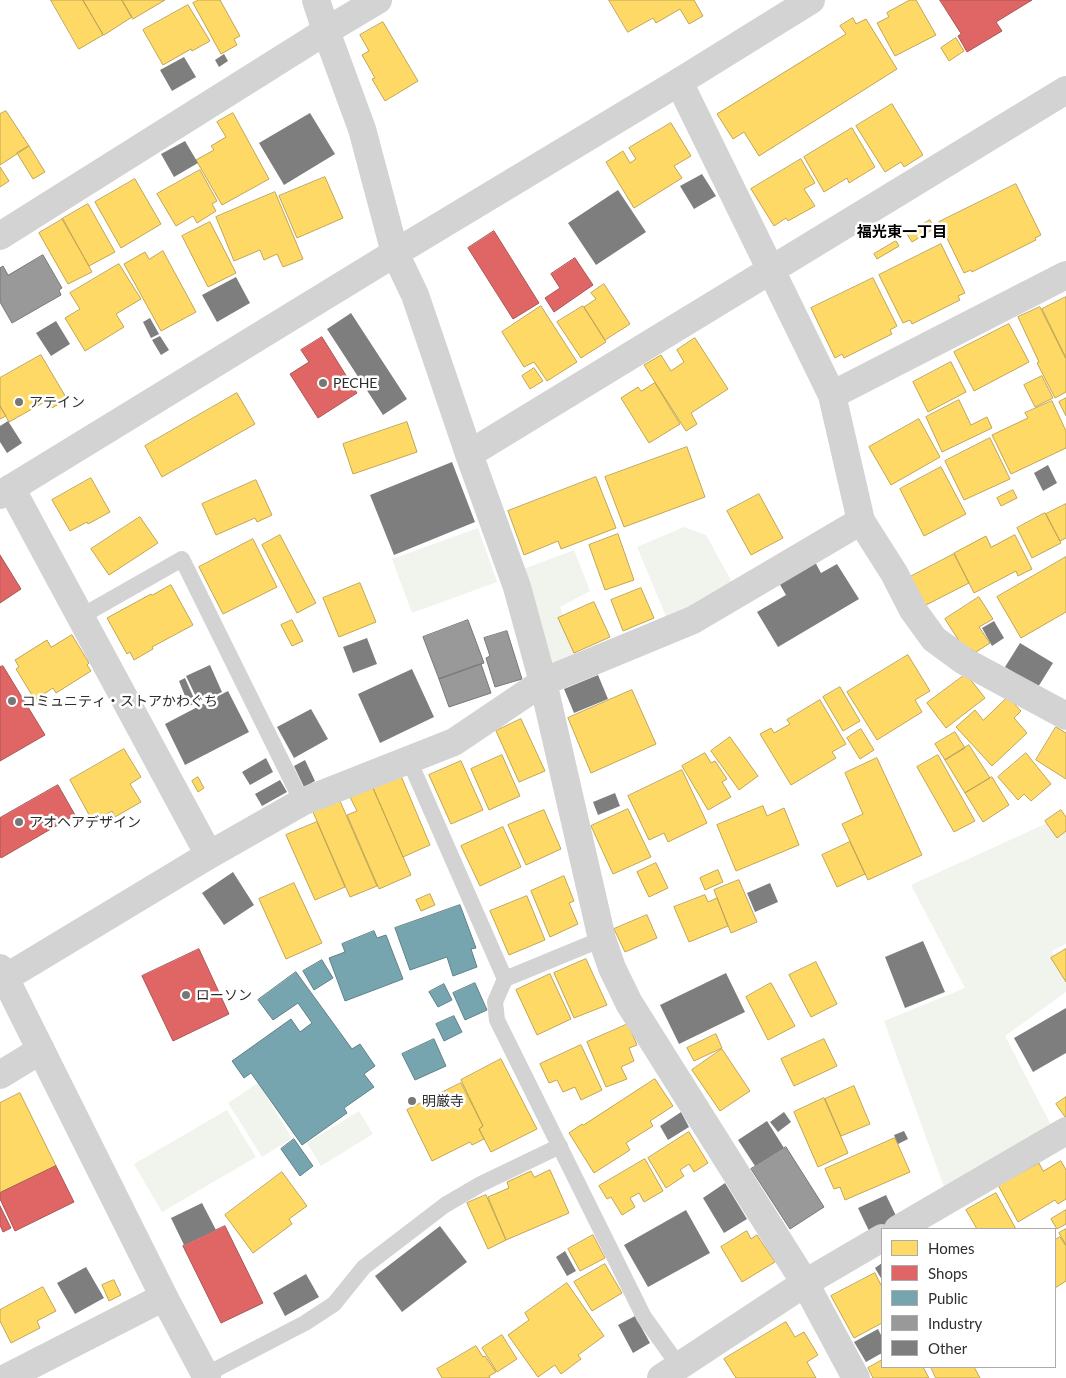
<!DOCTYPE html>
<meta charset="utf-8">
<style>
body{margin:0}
#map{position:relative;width:1066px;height:1378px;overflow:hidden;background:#fff;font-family:Lato,sans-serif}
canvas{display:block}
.legend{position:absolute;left:881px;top:1228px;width:175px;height:140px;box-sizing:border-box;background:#fff;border:1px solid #ababab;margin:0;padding:6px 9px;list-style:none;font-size:15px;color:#2e2e2e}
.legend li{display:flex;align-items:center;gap:10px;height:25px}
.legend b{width:25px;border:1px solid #ababab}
</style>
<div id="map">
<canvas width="1066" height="1378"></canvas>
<ul class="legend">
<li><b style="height:14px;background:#ffd966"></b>Homes</li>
<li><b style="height:14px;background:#e06666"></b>Shops</li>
<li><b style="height:14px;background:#76a5af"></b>Public</li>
<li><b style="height:14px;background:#999"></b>Industry</li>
<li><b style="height:14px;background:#7e7e7e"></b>Other</li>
</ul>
</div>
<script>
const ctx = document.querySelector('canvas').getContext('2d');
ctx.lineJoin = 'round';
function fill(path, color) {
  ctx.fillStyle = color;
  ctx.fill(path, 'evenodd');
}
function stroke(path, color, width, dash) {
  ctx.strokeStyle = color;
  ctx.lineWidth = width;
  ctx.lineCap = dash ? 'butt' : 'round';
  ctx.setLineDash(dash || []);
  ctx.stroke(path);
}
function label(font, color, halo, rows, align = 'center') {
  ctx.font = font + ' Lato,"Noto Sans JP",sans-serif';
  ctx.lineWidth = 5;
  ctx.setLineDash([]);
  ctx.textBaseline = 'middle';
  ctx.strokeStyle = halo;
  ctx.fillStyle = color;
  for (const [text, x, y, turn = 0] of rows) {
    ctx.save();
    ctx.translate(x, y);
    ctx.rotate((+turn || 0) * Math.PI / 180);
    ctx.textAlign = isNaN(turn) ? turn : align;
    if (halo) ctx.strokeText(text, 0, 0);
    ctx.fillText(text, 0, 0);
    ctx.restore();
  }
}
fill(new Path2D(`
 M684 527 706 535 733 584 668 621 637 547Z
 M478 528 497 582 412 613 392 559Z
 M574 550 590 591 560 607 577 655 553 665 518 571Z
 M1063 816 1066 818V944L1052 951 1066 981V992L1005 1036 1051 1125 944 1187 884 1021 965 988 911 885Z
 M258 1083 292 1138 262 1157 228 1103Z
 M227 1110 256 1157 162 1212 134 1164Z
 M359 1111 373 1134 321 1166 307 1143Z`), '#f1f3ed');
const homes = new Path2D(`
 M51 0H83L103 35 79 49Z
 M83 0H122L132 17 104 35Z
 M122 0H165L133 19Z
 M199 0H220L240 36 234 39 237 45 221 54 193 3Z
 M609 0H694L703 16 689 24 680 9 656 23 653 18 628 32Z
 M910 0H916L936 35 895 56 877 23 889 17 887 13Z
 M188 5 210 41 192 51 191 49 163 65 143 30Z
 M853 18 856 24 866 19 897 69 759 156 744 132 733 139 717 114 846 34 840 26Z
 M383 22 418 81 385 101 372 79 375 78 362 55 369 51 360 35Z
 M956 38 964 51 949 61 941 48Z
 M892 104 923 155 904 167 901 162 885 172 856 126Z
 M6 111 29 146 0 165V114Z
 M233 113 269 179 222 205 196 160 214 150 211 146 226 137 217 122Z
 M671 123 691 156 674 166 682 178 634 208 606 162 623 151 630 163 636 159 629 148Z
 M852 128 875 167 849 183 847 178 824 192 804 157Z
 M29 146 45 172 33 179 17 153Z
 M801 159 815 183 804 189 815 206 788 221 786 218 774 226 751 189Z
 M0 167 9 181 0 187Z
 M200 170 217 201 212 204 216 211 197 223 193 216 176 226 157 194Z
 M325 177 343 218 297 238 279 196Z
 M135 179 161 224 121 248 95 202Z
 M1016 184 1041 235 1035 238 1036 240 972 272 971 270 964 273 939 222Z
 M275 192 303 259 283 267 277 254 264 260 260 250 234 261 216 217Z
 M88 204 115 252 89 266 62 219Z
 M63 219 92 272 68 284 39 233Z
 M930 220 935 228 912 242 907 234Z
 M210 222 236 273 208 287 182 236Z
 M893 226 900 236 894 239 888 229Z
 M896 241 899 246 877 259 874 254Z
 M941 244 965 293 958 296 960 300 912 324 910 320 903 323 879 275Z
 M163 251 196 312 161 331 124 264 145 252 149 259Z
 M119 264 141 299 116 314 124 327 85 351 65 318 80 309 70 293Z
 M873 278 897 326 890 330 892 334 844 358 842 354 835 358 811 308Z
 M604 284 630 324 605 340 584 307 596 299 591 293Z
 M1066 297V358L1042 309Z
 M541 306 577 362 547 381 534 362 524 367 502 332Z
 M583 306 606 342 581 358 557 322Z
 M1040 307 1066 359V392L1055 398 1037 363 1039 362 1018 317Z
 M1009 324 1029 362 974 391 954 352Z
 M695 338 728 389 691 413 697 424 686 431 644 365 661 355 671 371 684 362 677 350Z
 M41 355 67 399 52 408 48 400 9 422 0 406V378Z
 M951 362 966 392 928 412 913 382Z
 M534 368 543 381 530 389 522 376Z
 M1042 376 1053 398 1035 407 1024 385Z
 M655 383 680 424 649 443 621 398 638 387 641 391Z
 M237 393 255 424 162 477 145 446Z
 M1066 398V416L1059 402Z
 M959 400 971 425 987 417 992 428 942 452 926 417Z
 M1052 401 1066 431V448L1011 474 992 435 1028 418 1025 413Z
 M0 406 6 416 0 419Z
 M919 419 940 457 891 485 869 447Z
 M407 422 417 452 353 474 343 444Z
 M990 438 1010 479 964 500 945 461Z
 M687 447 705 497 624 527 605 477Z
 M941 467 966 514 924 536 900 489Z
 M596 477 616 528 561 549 558 541 524 555 508 511Z
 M91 478 110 512 88 524 87 522 70 531 52 500Z
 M256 480 272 515 257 522 255 518 216 535 202 504Z
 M1013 490 1017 498 1001 506 997 498Z
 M759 494 783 538 751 555 727 511Z
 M1066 504V538L1060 541 1046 514Z
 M1045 513 1061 543 1032 558 1017 528Z
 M140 517 158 543 109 575 91 549Z
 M618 534 634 580 605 590 589 545Z
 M280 535 316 603 297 613 262 545Z
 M1015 535 1032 569 1018 576 1016 571 974 593 954 553 986 536 991 547Z
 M253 539 277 587 223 614 199 567Z
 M954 554 969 583 924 606 910 577Z
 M1066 557V612L1021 638 997 597Z
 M360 583 376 622 339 637 323 598Z
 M171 585 193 625 152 647 153 649 134 660 130 652 127 654 107 618 151 594 152 595Z
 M641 588 654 618 623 631 611 600Z
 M979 597 993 619 979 627 990 643 976 652 961 644 945 619Z
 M594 602 610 637 574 653 558 618Z
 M292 620 303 641 292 646 281 625Z
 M72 635 89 663 87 665 91 671 56 693 53 688 35 700 16 669 19 667 15 660 47 640 51 647Z
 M908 655 930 691 915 700 922 712 877 740 847 692Z
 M966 674 985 698 946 728 927 703Z
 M840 687 860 721 843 731 823 697Z
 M632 690 656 744 591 773 568 718Z
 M1008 697 1021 711 1014 718 1027 733 992 766 956 727 975 710 983 720Z
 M820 700 846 744 832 752 836 758 791 785 760 734 771 728 774 733 790 724 787 720Z
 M521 719 545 771 519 782 496 731Z
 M1056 727 1066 733V779L1036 760Z
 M861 729 874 750 860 759 847 738Z
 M955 732 965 748 945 760 935 744Z
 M730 737 758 776 739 790 711 751Z
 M969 745 990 778 965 793 945 760Z
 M124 749 141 777 130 784 141 802 115 817 112 811 93 822 70 780Z
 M705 753 711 763 715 761 727 779 722 782 731 797 708 810 682 766Z
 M1026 753 1051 784 1031 801 1024 794 1018 800 998 777Z
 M502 755 520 796 489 810 471 769Z
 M938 755 975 821 954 832 917 767Z
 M877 758 922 855 868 880 842 824 863 814 845 773Z
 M461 761 483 810 451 824 429 775Z
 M682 770 707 823 668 842 664 833 649 840 628 796Z
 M401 776 430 845 403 857 373 788Z
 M198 777 204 788 198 792 192 781Z
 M992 777 1009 805 983 822 965 793Z
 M373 788 411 875 379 889 347 815 357 811 350 797Z
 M340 801 377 886 350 897 313 812Z
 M763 806 767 816 784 808 799 845 736 871 717 825Z
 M628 809 651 857 613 874 591 826Z
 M544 810 561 849 526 865 508 825Z
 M1061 810 1066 817V831L1057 838 1045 821Z
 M317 822 345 887 315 900 286 835Z
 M503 827 521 867 480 886 461 846Z
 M850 842 865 874 837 887 822 855Z
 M656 863 668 888 649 897 637 872Z
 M718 870 723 882 705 890 700 878Z
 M564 876 574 901 569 903 578 924 550 937 531 891Z
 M739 880 757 922 731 933 714 890Z
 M294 883 322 943 286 959 259 899Z
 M430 894 435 905 421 911 416 900Z
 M705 895 708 902 717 898 728 926 689 942 674 907Z
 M527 896 545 940 509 955 490 911Z
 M647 915 657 938 625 952 614 929Z
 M1066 949V982L1051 958Z
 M586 959 607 1005 574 1018 554 973Z
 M816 962 837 1004 811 1017 789 975Z
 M550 974 571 1019 537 1035 516 990Z
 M771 983 795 1026 768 1040 746 997Z
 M628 1024 637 1045 629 1048 634 1061 621 1067 627 1079 606 1087 587 1042Z
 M716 1034 722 1048 694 1061 687 1048Z
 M824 1039 837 1066 794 1086 781 1059Z
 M581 1045 602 1090 581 1100 575 1087 563 1092 557 1080 549 1083 540 1064Z
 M722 1049 750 1091 720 1111 692 1070Z
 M501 1059 537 1129 491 1152 479 1129 483 1126 461 1080Z
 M655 1079 673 1106 650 1121 653 1126 626 1143 630 1150 594 1173 569 1133 582 1124 583 1125Z
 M461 1083 483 1126 479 1129 484 1139 472 1145 470 1142 432 1161 407 1110Z
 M854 1086 870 1124 841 1136 825 1099Z
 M20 1093 56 1166 0 1193V1103Z
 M1066 1097V1117H1065L1056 1104Z
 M824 1098 848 1153 818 1167 794 1112Z
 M689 1132 708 1163 694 1172 689 1164 680 1170 684 1176 666 1188 648 1158Z
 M895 1138 910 1172 845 1200 840 1187 834 1189 825 1169Z
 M645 1159 663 1191 644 1202 639 1193 630 1198 635 1207 622 1215 611 1197 607 1199 599 1186Z
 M1061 1161 1066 1170V1199L1058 1204 1055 1200 1018 1222 998 1185 1039 1163 1043 1171Z
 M550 1170 569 1213 506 1240 488 1197 509 1188 507 1182 531 1171 534 1177Z
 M282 1172 307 1206 289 1219 292 1224 253 1253 225 1215Z
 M996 1193 1016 1229H977L966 1210Z
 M486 1195 506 1240 488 1249 467 1203Z
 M1066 1210V1224L1057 1229 1051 1219Z
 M1066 1229V1245L1059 1233Z
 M747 1231 751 1239 757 1235 775 1262 742 1282 721 1247Z
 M593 1235 605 1258 580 1271 568 1249Z
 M1060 1237 1066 1246V1281L1055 1288V1240Z
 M605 1264 622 1293 592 1311 574 1282Z
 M875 1273 882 1287V1323L854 1338 831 1296Z
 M114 1280 121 1295 109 1301 102 1285Z
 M567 1283 604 1336 578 1355 581 1359 561 1374 555 1365 538 1377 508 1335 529 1320 525 1313Z
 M43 1287 56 1311 37 1321 40 1328 11 1343 0 1321V1310Z
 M786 1322 795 1337 804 1332 818 1355 807 1362 816 1378H736L724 1359Z
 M502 1335 517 1359 497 1372 482 1348Z
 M476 1346 483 1357 485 1356 496 1372 489 1376 490 1378H442L437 1369Z
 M882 1360V1367H923L929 1378H873L868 1368Z
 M931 1367H974L980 1378H936Z`);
fill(homes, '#ffd966');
stroke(homes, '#c0a655', 1);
const shops = new Path2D(`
 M940 0H1032L996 22 1002 31 967 52 958 36 961 34Z
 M494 231 539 303 513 319 468 248Z
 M575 258 593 285 554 312 545 298 560 288 551 274Z
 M322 337 357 393 318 418 290 374 309 362 301 350Z
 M0 555 21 589 0 603Z
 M3 666 45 735 0 761V667Z
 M58 785 75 815 1 858 0 856V818Z
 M199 949 229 1014 173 1041 142 976Z
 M56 1166 74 1202 15 1231 0 1199V1193Z
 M0 1206 11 1228 3 1232 0 1225Z
 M225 1226 263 1303 221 1323 183 1246Z`);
fill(shops, '#e06666');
stroke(shops, '#ab5555', 1);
const public = new Path2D(`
 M460 905 476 948 471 949 477 967 453 976 447 957 410 970 395 928Z
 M374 931 377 938 386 935 403 979 345 1001 329 958 345 952 342 944Z
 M322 960 333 978 314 990 303 971Z
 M296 972 352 1049 360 1044 375 1066 364 1074 374 1087 344 1108 347 1113 302 1145 251 1073 244 1078 232 1061 291 1019 300 1032 312 1023 298 1003 273 1020 258 1000Z
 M475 983 487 1010 465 1020 453 993Z
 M444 984 452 1000 438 1007 429 992Z
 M454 1016 462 1032 444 1041 436 1024Z
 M434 1039 446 1066 415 1080 402 1054Z
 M294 1139 313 1166 300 1176 281 1149Z`);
fill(public, '#76a5af');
stroke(public, '#608188', 1);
const industry = new Path2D(`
 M43 255 62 288 59 290 61 295 12 323 0 302V268L3 266 8 275Z
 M468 620 484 663 439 679 423 637Z
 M507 631 522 679 495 687 486 658 490 656 484 638Z
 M481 664 491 693 449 707 439 679Z
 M786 1147 824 1207 790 1229 751 1169Z`);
fill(industry, '#999');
stroke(industry, '#797979', 1);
fill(new Path2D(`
 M224 54 228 61 219 67 215 60Z
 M184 57 196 77 172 91 160 70Z
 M310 113 335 154 284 185 259 143Z
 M185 141 198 163 174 177 161 154Z
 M702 174 716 196 694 209 680 186Z
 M618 190 646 232 596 265 568 223Z
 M236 277 250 303 217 322 202 295Z
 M351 313 407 399 383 415 327 329Z
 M150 318 159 334 151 338 143 322Z
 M56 321 70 344 51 356 36 333Z
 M160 336 169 350 161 355 152 340Z
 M8 421 22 443 7 453 0 442V426Z
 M452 462 475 522 394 555 370 495Z
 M1048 465 1057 483 1043 491 1034 473Z
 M815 562 821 573 837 564 859 599 778 647 757 612 786 595 779 583Z
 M994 621 1004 638 992 646 982 628Z
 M367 638 377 664 353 673 343 647Z
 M1020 643 1053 663 1038 687 1005 667Z
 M210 665 222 692 199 703 186 676Z
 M412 669 434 717 380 743 358 694Z
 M598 675 608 699 574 713 564 689Z
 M185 678 196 703 189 706 179 681Z
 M228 691 249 732 185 765 165 724Z
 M311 709 328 739 294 758 277 727Z
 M266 758 273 772 250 785 242 772Z
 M305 760 315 781 304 787 294 766Z
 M280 780 287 792 262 806 255 794Z
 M615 793 620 806 598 815 593 802Z
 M233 872 254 905 224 925 202 893Z
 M770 883 778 902 755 912 747 893Z
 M923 941 945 992 905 1008 885 957Z
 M726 973 745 1012 679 1044 660 1005Z
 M1066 1008V1053L1033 1072 1014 1038Z
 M681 1112 689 1127 668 1140 660 1126Z
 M784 1112 791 1122 778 1132 770 1122Z
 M767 1121 784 1148 755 1166 738 1140Z
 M904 1131 908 1139 898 1144 894 1135Z
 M725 1183 747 1219 724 1233 703 1198Z
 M886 1195 898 1220 870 1233 858 1208Z
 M202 1203 216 1230 184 1245 171 1218Z
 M686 1210 710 1253 648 1287 624 1245Z
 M440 1226 467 1262 402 1312 375 1276Z
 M565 1251 576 1271 567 1276 556 1257Z
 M882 1263V1280L875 1268Z
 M86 1267 104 1298 75 1314 57 1283Z
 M306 1274 319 1297 285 1316 273 1293Z
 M635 1316 650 1343 633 1353 618 1325Z
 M878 1329 882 1337V1353L866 1362 854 1342Z`), '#7e7e7e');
stroke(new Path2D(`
 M80 617 182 559 302 802
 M409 760 505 979 495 1002 497 1020 644 1317 679 1366
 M505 979 602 939
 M205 1375 305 1323 334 1304 364 1267 445 1205 481 1184 560 1146`), '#d3d3d3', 16);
stroke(new Path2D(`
 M316 0 326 31 362 129 395 253 415 295 469 454 517 587 543 682 602 939 612 968 629 1003 805 1283 856 1378
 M679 82 832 395 861 521 894 573 913 610 934 639 964 661 1066 716
 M0 236 326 31 378 0
 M832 395 1066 275
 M469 454 1066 90
 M11 488 209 855
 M5 978 209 855 302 802 454 742 543 682 693 620 861 521
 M0 1075 41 1050
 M898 1229 1066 1131
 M6 1378 164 1297
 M661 1378 805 1283 882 1238`), '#d3d3d3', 28);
stroke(new Path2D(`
 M0 495 395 253 679 82 811 0
 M0 968 164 1297 207 1378`), '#d3d3d3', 28);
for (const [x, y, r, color] of [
 [323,383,5,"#777"],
 [19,402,5,"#777"],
 [12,701,5,"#777"],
 [19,822,5,"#777"],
 [186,995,5,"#777"],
 [412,1101,5,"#777"]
]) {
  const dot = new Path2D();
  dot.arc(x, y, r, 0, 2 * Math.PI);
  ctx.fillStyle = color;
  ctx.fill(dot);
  stroke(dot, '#fff', 2);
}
label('14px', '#2e2e2e', '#fff', [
 ["PECHE",333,383],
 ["アテイン",29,402],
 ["コミュニティ・ストアかわぐち",22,701],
 ["アオヘアデザイン",29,822],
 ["ローソン",196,995],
 ["明厳寺",422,1101]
], 'left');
label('bold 15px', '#000', '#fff', [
 ["福光東一丁目",902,232]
]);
</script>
